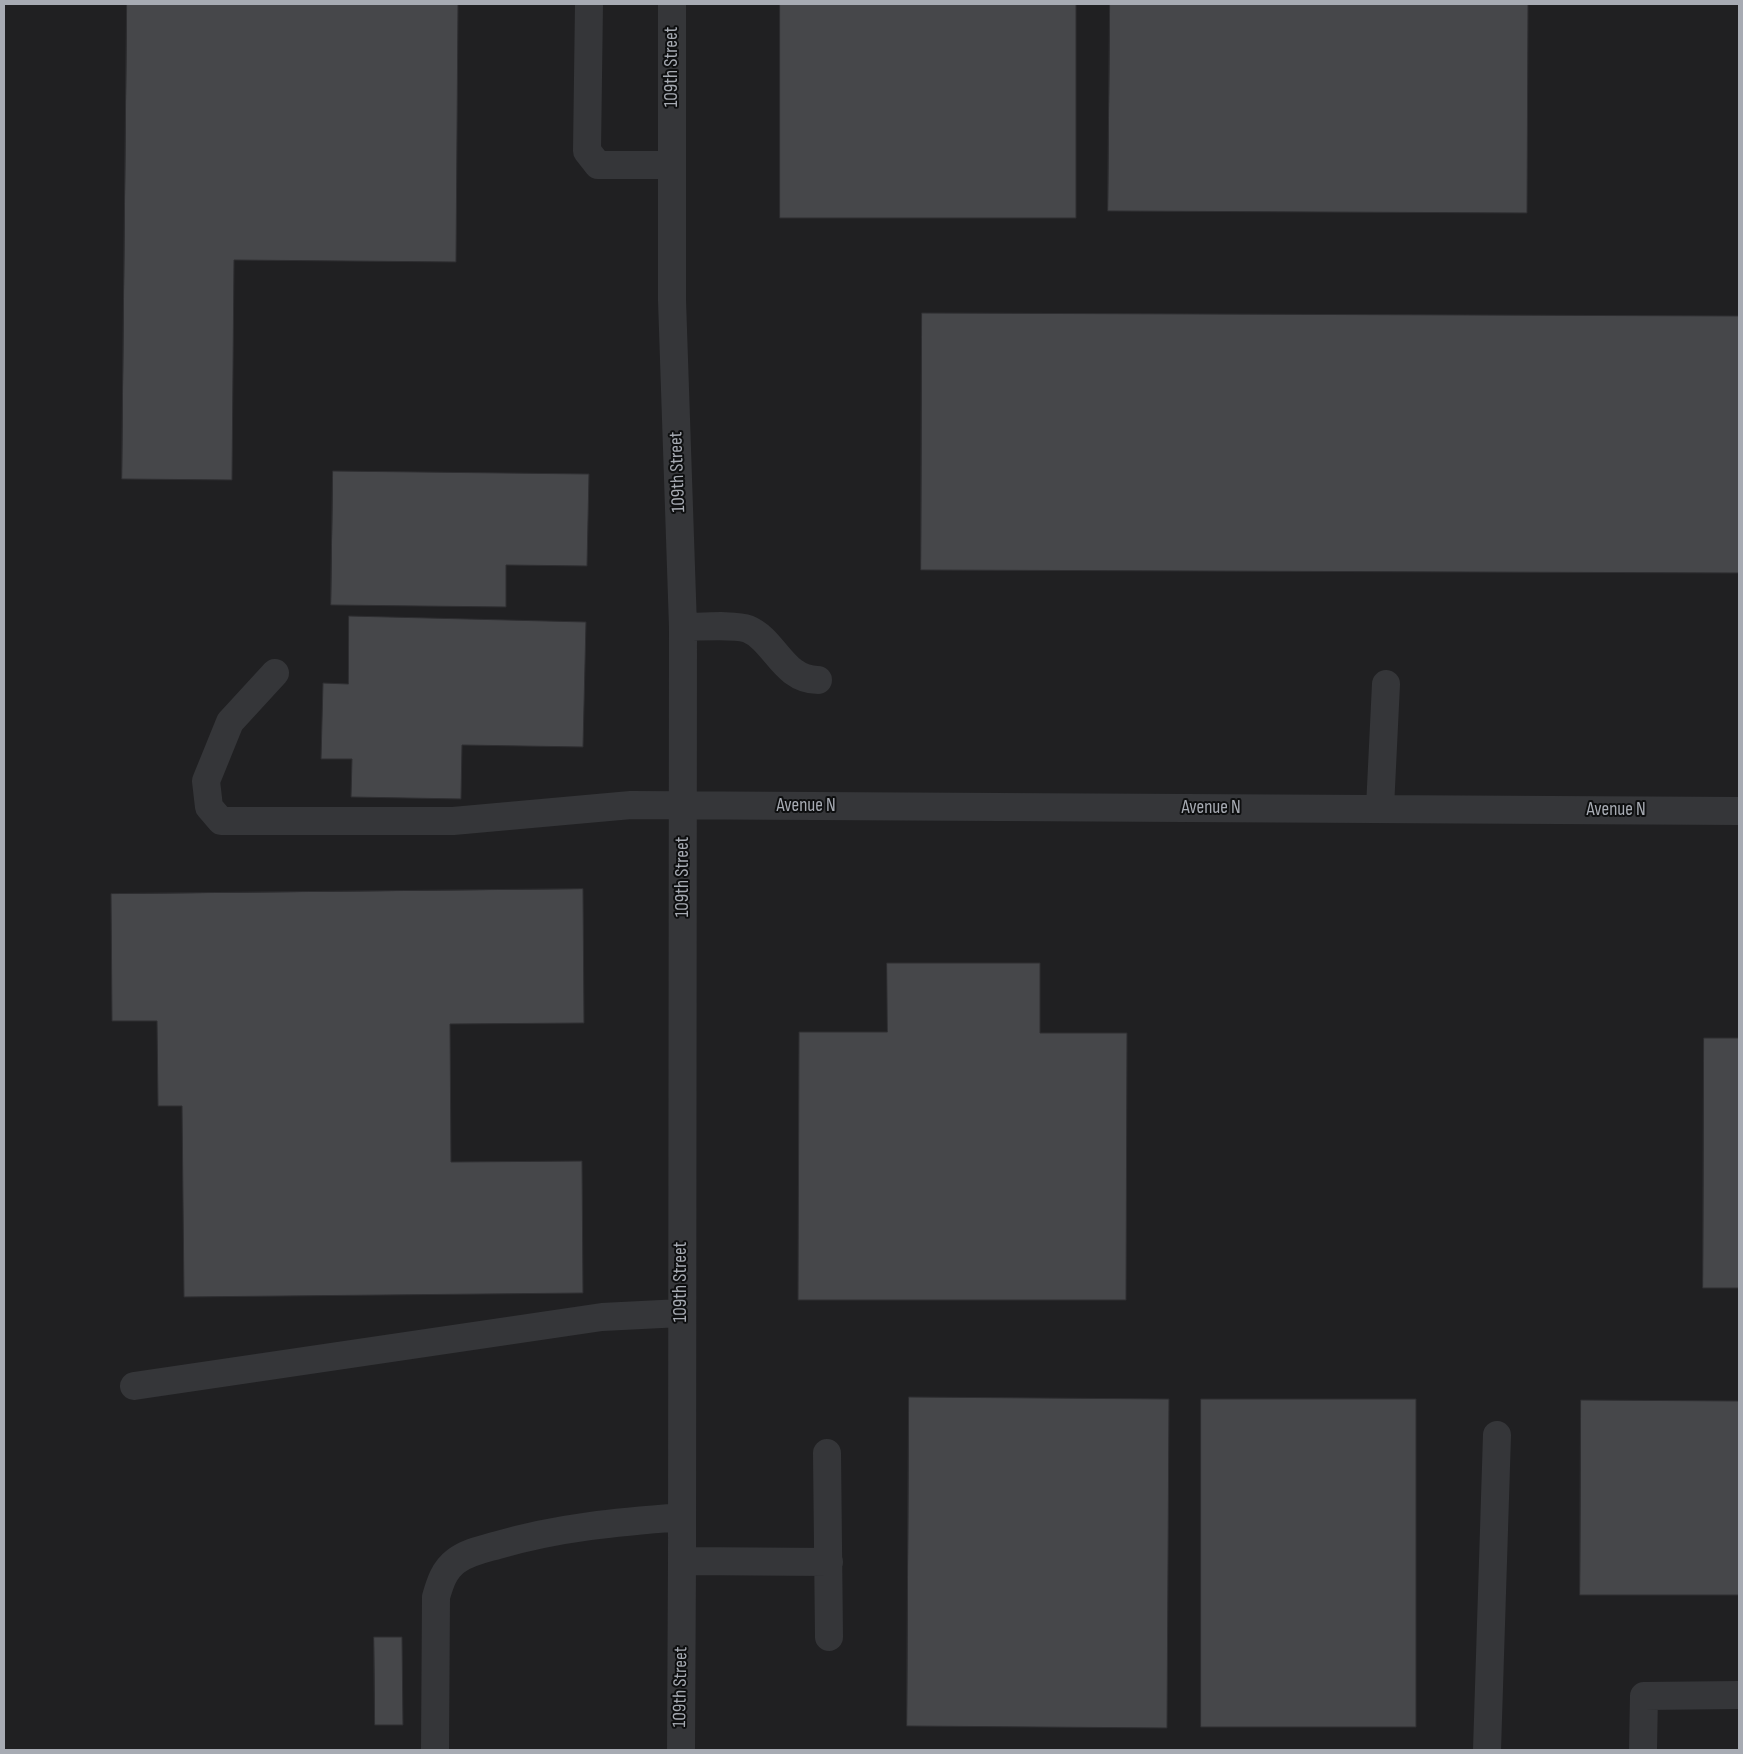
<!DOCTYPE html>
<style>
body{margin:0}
#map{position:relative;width:1743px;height:1754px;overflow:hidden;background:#131315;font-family:"Sofia Sans Condensed",sans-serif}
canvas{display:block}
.frame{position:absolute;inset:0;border:5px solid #a7abb3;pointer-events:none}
</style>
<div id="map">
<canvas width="1743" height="1754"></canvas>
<div class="frame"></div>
</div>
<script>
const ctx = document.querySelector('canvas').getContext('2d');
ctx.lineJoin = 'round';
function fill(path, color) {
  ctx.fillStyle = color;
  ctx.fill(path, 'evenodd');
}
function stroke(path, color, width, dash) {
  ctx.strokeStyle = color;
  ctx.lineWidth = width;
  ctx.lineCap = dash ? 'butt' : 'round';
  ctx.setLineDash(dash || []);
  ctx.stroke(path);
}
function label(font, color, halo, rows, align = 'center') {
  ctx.font = font + ' "Sofia Sans Condensed",sans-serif';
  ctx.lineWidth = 4;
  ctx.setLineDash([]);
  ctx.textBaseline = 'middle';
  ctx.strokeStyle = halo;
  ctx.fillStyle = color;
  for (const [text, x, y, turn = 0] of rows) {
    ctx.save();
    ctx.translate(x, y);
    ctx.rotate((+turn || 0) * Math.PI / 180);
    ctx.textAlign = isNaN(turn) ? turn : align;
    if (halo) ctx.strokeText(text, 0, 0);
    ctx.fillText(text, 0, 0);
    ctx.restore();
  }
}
fill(new Path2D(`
 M4 4H1739V1750H4Z`), '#202022');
const building = new Path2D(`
 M127 4H458L456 262 234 260 232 480 122 479Z
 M780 4H1076V218H780Z
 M1110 4H1528L1527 213 1108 211Z
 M922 313 1739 316V573L921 570Z
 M333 471 589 474 587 566 506 565V607L331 605Z
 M349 616 586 622 583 747 462 745 461 799 351 797 352 759H321L323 683 348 684Z
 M583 889 584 1023 450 1024 451 1162 582 1161 583 1293 184 1297 182 1106H158L157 1021H112L111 894Z
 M887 963H1040V1033H1127L1126 1300H798L799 1032H887Z
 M1704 1038H1739V1288H1703Z
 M909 1397 1169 1399 1167 1728 907 1726Z
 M1201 1399H1416V1727H1201Z
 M1581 1400 1739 1401V1595H1580Z
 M374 1637H402L403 1725H375Z`);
fill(building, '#46474a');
stroke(building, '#2e2e31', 1);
stroke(new Path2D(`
 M589 4 587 151 598 165H672
 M672 4V300L683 627 682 1561 681 1750
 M683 627C699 627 735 624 748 629 775 640 783 680 818 680
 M275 673 230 722 206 781 209 807 221 821H453L631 805 1739 811
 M1380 808 1386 684
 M134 1386 602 1317 681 1313
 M827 1453 829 1637
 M682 1561 829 1562
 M435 1750 436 1597C440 1583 444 1570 456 1561 468 1552 484 1549 498 1545 560 1527 619 1522 682 1517
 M1487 1750 1497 1435
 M1643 1750 1644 1696 1739 1695`), '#353639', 28);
label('19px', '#a7abb3', '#0e0f10', [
 ["109th Street",672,67,-90],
 ["109th Street",678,472,-92],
 ["Avenue N",806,806],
 ["Avenue N",1211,808],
 ["Avenue N",1616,810],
 ["109th Street",683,877,-90],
 ["109th Street",681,1282,-90],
 ["109th Street",681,1687,-89]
]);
</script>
